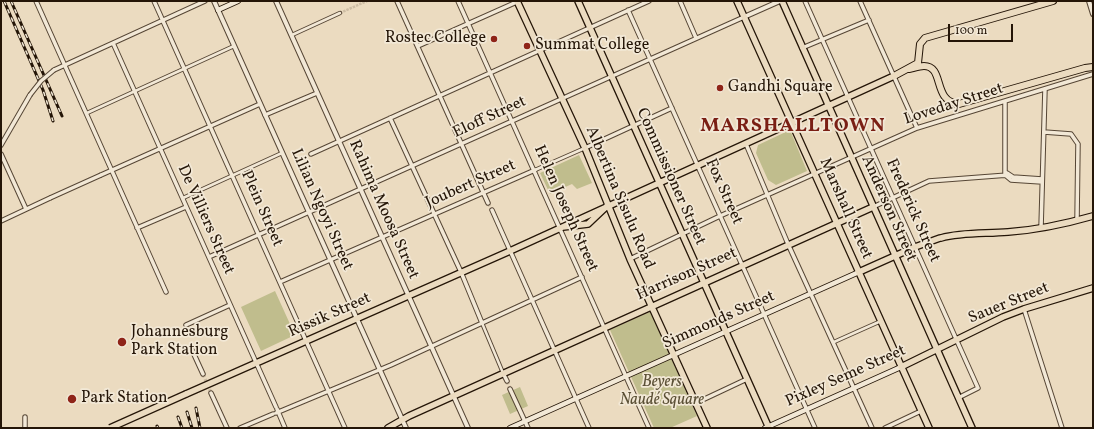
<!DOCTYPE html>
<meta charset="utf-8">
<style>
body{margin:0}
#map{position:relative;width:1094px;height:429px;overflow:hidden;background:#ebdbc0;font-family:Vollkorn,serif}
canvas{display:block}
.frame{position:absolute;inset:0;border:2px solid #241507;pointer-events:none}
.scale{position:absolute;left:948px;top:24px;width:65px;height:18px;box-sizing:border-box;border:2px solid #241507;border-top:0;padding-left:5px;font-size:12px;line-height:14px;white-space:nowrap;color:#241507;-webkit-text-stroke:3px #f2e8d6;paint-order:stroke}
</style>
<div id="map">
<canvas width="1094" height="429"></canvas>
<div class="frame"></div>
<div class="scale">100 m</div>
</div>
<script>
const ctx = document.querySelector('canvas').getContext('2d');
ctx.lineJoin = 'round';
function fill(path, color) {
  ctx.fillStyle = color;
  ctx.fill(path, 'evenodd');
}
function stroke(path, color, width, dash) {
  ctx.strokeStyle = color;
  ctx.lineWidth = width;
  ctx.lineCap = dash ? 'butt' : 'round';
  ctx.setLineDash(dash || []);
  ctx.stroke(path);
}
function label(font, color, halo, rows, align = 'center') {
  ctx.font = font + ' Vollkorn,serif';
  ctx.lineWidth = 3.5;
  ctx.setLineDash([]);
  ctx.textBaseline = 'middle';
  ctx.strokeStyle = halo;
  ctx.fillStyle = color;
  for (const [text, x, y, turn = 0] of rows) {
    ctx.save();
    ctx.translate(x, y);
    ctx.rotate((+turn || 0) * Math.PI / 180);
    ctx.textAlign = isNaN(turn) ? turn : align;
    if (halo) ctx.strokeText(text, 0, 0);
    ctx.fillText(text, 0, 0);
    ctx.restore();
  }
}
fill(new Path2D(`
 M790 130 807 171 776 185 768 180 756 153 758 145Z
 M579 155 592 183 577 189 572 184 550 194 540 173Z
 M275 291 295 335 261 351 241 307Z
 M650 312 697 416 670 428H654L610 330Z
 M520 387 528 406 510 414 502 395Z`), '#c0bd8d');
stroke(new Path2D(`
 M340 13 367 1`), '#cdbda4', 2.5, [2.5, 1]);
stroke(new Path2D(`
 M488 203 492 210
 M203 374 211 393
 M507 381 510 389`), '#cdbda4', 3.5, [3.5, 2]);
const pedestrian = new Path2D(`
 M292 35 340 13
 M87 113 234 46
 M535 170 585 148
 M183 198 282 153
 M482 323 503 373
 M834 342 881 321`);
const minor = new Path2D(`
 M36 1 166 292
 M154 1 345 428
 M397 1 488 203
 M458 1 649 428
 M680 1 696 38
 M805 1 978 388 958 398
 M860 1 917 128
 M628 10 815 428
 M113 43 276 407
 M418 46 519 1
 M802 48 869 20
 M54 70 205 1
 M1005 101V175
 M265 115 317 93
 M390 118 461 272 482 323
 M1044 132 1071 134 1078 144 1077 220
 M746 144 788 244 872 428
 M1 145 30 95
 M585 148 672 108
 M1 154 26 209
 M311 154 649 1
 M1007 173 1013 177 1042 179
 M101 175 260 104
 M1005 175 1011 180 1042 182
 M873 207 929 181 1008 175
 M492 210 589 428
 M1 221 50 198
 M137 228 186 207
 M1041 228 1045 89
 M209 257 744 17
 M630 259 720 216 917 128 1093 74
 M280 282 535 170
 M1024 309 1062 428
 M186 325 230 305
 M192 350 203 374
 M503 373 507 381
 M510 389 528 428
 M211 393 227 428
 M696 403 747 379
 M277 409 285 428
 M276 413 391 365 582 277
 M25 428V417
 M240 428 273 414
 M885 428 921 411`);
const tertiary = new Path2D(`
 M214 1 406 428
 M276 1 468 428
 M1089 1 1093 14
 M744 17 780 1`);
const secondary = new Path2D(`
 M218 10 238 1
 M510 428 859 272
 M765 428 901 367`);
const primary = new Path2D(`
 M517 1 585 148 630 259 707 428
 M578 1 769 428
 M737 1 929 428
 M782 1 972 428
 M563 227 588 224 607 206
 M941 238C963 232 986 234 1008 232 1037 230 1065 224 1093 216
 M859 272 915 247 940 238
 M901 367 1003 317 1024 309 1093 288
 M186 394 510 251 894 76
 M388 428 409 416 873 207`);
const motorway = new Path2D(`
 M909 69C914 68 919 66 924 66 945 66 932 102 959 104L1085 68 1093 67
 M894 76 918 63 920 44 925 38 1053 1`);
stroke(pedestrian, '#564635', 4.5);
stroke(minor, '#564635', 5.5);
stroke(tertiary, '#564635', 6);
stroke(secondary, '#241507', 6);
stroke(primary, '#241507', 8);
stroke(motorway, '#241507', 8);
stroke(pedestrian, '#f2e8d6', 2.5);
stroke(minor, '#f2e8d6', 3.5);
stroke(tertiary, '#f2e8d6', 4);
stroke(secondary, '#f2e8d6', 4.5);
stroke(primary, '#ebdbc0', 5.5);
stroke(motorway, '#ebdbc0', 6);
const rail = new Path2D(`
 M4 1 43 90 53 121
 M11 1 62 116
 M196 408 200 428
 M187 412 192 428
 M178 417 182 428
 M157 426 158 428`);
stroke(rail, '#241507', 3);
stroke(rail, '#f2e8d6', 1.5, [4.5]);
const minorBridge = new Path2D(`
 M30 95 41 81 54 70
 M50 198 101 175`);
const primaryBridge = new Path2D(`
 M110 428 186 394`);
stroke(minorBridge, '#564635', 5.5, []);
stroke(primaryBridge, '#241507', 8, []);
stroke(minorBridge, '#f2e8d6', 3.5);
stroke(primaryBridge, '#ebdbc0', 5.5);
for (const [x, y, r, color] of [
 [494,39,4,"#8f2418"],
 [527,46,4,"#8f2418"],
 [720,88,4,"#8f2418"],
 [122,342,5,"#8f2418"],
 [72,399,5,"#8f2418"]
]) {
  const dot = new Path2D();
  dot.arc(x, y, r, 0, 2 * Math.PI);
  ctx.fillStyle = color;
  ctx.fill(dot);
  stroke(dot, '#f2e8d6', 1.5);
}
label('16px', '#241507', '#f2e8d6', [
 ["Rostec College",486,39,"right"],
 ["Summat College",535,46],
 ["Gandhi Square",728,88],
 ["Johannesburg",131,333],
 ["Park Station",131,351],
 ["Park Station",81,399]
], 'left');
label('16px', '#241507', '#f2e8d6', [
 ["Loveday Street",954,105,-18],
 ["Eloff Street",490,118,-25],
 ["Commissioner Street",670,177,66],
 ["Joubert Street",471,185,-24],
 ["Fox Street",723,192,66],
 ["Albertina Sisulu Road",619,198,67],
 ["Plein Street",261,209,66],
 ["Helen Joseph Street",565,209,66],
 ["Marshall Street",845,209,66],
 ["Anderson Street",888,209,66],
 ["Lilian Ngoyi Street",321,210,66],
 ["Rahima Moosa Street",383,210,66],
 ["Frederick Street",912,211,66],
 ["De Villiers Street",205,220,66],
 ["Harrison Street",687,275,-24],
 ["Sauer Street",1009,304,-22],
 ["Rissik Street",330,316,-24],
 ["Simmonds Street",719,321,-24],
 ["Pixley Seme Street",846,377,-24]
]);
label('italic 16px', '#5b5036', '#f2e8d6', [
 ["Beyers",662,383],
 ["Naudé Square",662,401]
]);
ctx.letterSpacing = '1px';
label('bold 20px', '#7a1f14', '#f2e8d6', [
 ["MARSHALLTOWN",793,127]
]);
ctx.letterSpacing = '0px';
</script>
